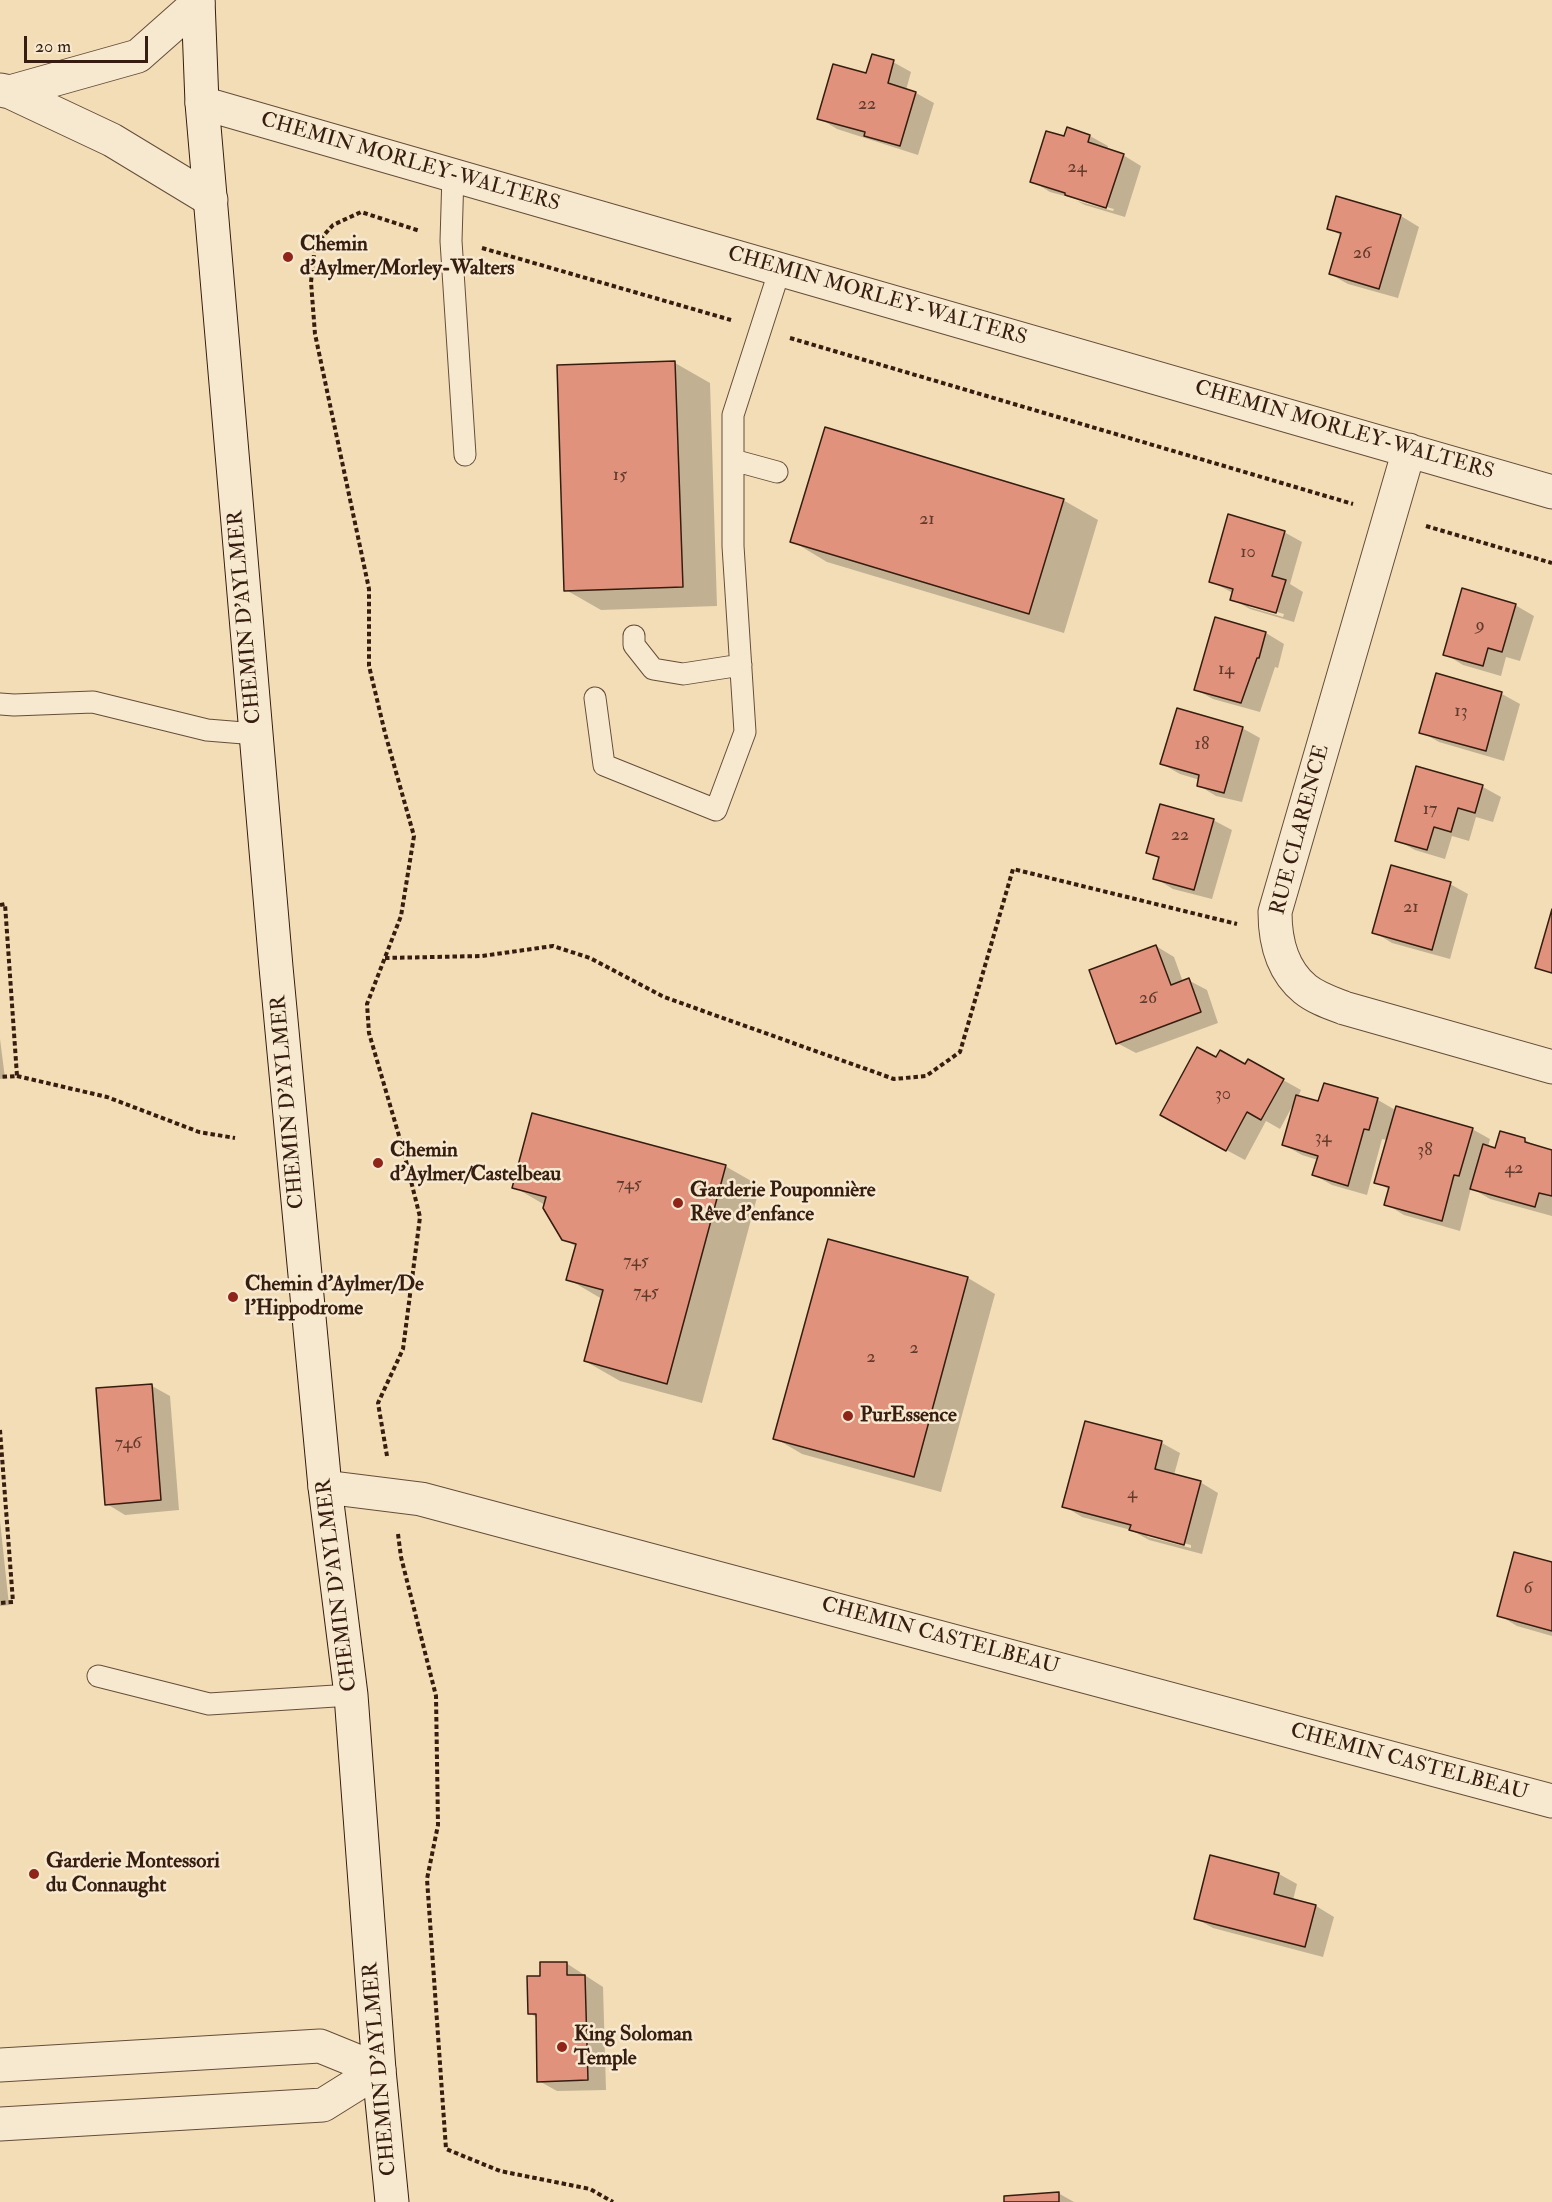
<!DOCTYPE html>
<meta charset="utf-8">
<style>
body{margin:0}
#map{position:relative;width:1552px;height:2202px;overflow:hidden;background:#f2ddb6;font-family:"IM FELL Double Pica",serif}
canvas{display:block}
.scale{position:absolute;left:24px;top:36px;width:124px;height:27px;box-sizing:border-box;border:3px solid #361d0f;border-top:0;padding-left:8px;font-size:18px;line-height:21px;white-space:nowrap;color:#361d0f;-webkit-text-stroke:4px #f7e9d0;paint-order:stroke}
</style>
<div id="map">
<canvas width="1552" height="2202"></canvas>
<div class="scale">20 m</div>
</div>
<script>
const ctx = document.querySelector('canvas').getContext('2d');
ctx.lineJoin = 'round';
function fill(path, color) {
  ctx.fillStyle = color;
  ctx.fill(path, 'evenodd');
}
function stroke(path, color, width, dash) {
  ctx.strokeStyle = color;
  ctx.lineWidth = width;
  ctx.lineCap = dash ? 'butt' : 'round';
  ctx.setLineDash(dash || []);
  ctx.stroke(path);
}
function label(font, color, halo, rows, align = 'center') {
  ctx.font = font + ' "IM FELL Double Pica",serif';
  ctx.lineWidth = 5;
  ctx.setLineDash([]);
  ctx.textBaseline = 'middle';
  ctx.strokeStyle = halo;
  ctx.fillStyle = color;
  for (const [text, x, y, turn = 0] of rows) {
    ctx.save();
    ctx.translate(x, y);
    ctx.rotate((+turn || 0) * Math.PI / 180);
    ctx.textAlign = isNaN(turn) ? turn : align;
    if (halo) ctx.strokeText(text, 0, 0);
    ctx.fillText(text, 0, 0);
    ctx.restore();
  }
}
fill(new Path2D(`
 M893 62 911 72 906 90 916 93 934 103 918 155 837 129 819 118Z
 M1068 129 1090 136 1108 146 1107 150 1123 155 1141 166 1125 217 1085 205 1077 201 1113 211 1114 209 1050 192 1032 181 1065 138Z
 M1401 216 1419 227 1398 298 1348 284 1330 274 1342 236 1328 228Z
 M675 363 710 383 717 606 601 610 566 590Z
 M1063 500 1098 520 1064 633 827 562 792 541Z
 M1284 532 1302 542 1290 584 1303 592 1294 622 1250 609 1232 599 1233 593 1210 581ZM1249 604 1284 614 1283 617 1249 607Z
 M1515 605 1534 616 1520 661 1506 657 1501 676 1463 665 1445 654Z
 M1216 619 1266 633 1284 644 1278 668 1275 667 1260 712 1213 699 1195 689Z
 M1437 675 1502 694 1520 704 1504 761 1439 742 1421 732Z
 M1242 728 1260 738 1242 802 1216 796 1198 785 1200 780 1180 774 1162 764Z
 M1417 768 1483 787 1501 797 1493 822 1476 817 1469 841 1452 836 1445 859 1415 850 1397 840Z
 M1213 820 1232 830 1212 899 1173 889 1155 878 1160 859 1147 852Z
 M1450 884 1468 894 1450 959 1392 943 1374 932Z
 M1156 946 1174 957 1183 982 1188 980 1207 990 1218 1023 1136 1053 1117 1043Z
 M0 1039 5 1078 0 1079Z
 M1217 1059 1246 1066 1283 1080 1301 1090 1298 1097 1319 1103 1325 1084 1378 1100 1397 1111 1472 1129 1490 1139 1488 1147 1496 1150 1525 1140 1539 1148 1552 1151V1216L1490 1199 1471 1188 1460 1231 1404 1215 1386 1204 1390 1190 1376 1182 1388 1140 1382 1139 1367 1195 1332 1185 1314 1175 1318 1160 1302 1155 1284 1145 1294 1103 1280 1129 1266 1121 1245 1160 1180 1125Z
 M725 1166 760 1186 702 1403 620 1381 585 1361 602 1299 568 1279 577 1247 563 1239 545 1205 514 1187Z
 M829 1240 968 1278 995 1294 941 1492 802 1454 775 1438Z
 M152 1386 170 1396 179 1510 125 1515 107 1504Z
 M1162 1443 1180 1453 1174 1475 1200 1482 1218 1493 1202 1554 1149 1540 1131 1530 1082 1517 1064 1506ZM1144 1533 1191 1545V1548L1148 1537Z
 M0 1521 9 1605 0 1606Z
 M1552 1564V1636L1517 1626 1499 1615Z
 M1211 1857 1279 1874 1297 1884 1293 1900 1316 1906 1334 1917 1323 1957 1213 1928 1195 1918Z
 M566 1963 603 1987 606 2090 557 2091 539 2081 537 2018 530 2013 542 1978Z
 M1058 2193 1074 2202H1006Z`), '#0003');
const building = new Path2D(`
 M872 54 894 60 888 83 916 92 900 146 864 136 865 132 817 119 833 64 866 73Z
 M1067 127 1090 135 1088 142 1124 154 1106 208 1065 195V193L1030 182 1046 131 1064 136Z
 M1336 196 1401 215 1379 289 1329 274 1341 233 1327 229Z
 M675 361 683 587 564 591 557 365Z
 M825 427 1064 499 1029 614 790 542Z
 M1228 514 1285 531 1272 576 1286 580 1276 613 1230 600 1233 589 1209 582Z
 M1462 588 1516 604 1502 652 1488 648 1483 666 1443 655Z
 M1215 617 1266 632 1259 658H1257L1241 703 1194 690Z
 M1436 673 1502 692 1486 751 1419 733Z
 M1177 708 1243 727 1224 793 1197 786 1199 775 1160 764Z
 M1416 766 1483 785 1475 813 1458 808 1451 832 1434 827 1427 850 1395 841Z
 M1160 804 1214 819 1194 890 1153 879 1159 857 1146 853Z
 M1391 865 1451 882 1432 950 1372 933Z
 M1552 909V973L1535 968Z
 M1156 945 1171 985 1189 978 1201 1012 1116 1044 1089 970Z
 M1197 1047 1216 1057 1220 1050 1245 1064 1248 1059 1284 1079 1261 1120 1247 1112 1226 1151 1160 1115Z
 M1324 1083 1378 1098 1369 1130 1364 1129 1348 1186 1312 1175 1318 1156 1282 1145 1296 1095 1318 1101Z
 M1396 1106 1473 1128 1459 1176 1454 1175 1442 1221 1384 1205 1389 1187 1374 1183Z
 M532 1113 726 1165 667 1384 584 1361 603 1290 566 1280 576 1244 562 1240 543 1208 546 1197 512 1188Z
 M1500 1131 1525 1138V1142L1552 1150V1196L1539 1193 1535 1207 1470 1189 1483 1144 1495 1148Z
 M828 1239 968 1277 914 1477 773 1439Z
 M152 1384 161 1500 105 1505 96 1388Z
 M1085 1421 1162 1441 1155 1469 1201 1481 1184 1545 1129 1530 1131 1525 1062 1507Z
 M1514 1552 1552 1562V1631L1497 1616Z
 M1210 1855 1279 1873 1274 1894 1316 1905 1305 1947 1194 1919Z
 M540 1962H567V1975H585L588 2080 537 2082 536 2014H528L527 1976H540Z
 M1059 2192V2202H1004V2196Z`);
fill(building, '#e0927d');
stroke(building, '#361d0f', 1.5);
const lane = new Path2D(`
 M453 174 451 241 465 455
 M733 460 777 472
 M634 636V645L653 669 683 674 741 665
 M595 698 604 765 716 810 745 732 733 546V415L780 269
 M0 704 14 705 93 702 207 730 256 734
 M98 1676 209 1704 351 1695`);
const street = new Path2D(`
 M0 90 10 92 112 140 211 200
 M10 92 138 56 198 3
 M202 103 1552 492
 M1409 450 1275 912C1275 941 1282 970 1305 989 1316 998 1331 1003 1344 1008L1552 1067
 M325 1487 421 1499 1552 1801
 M0 2065 320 2046 379 2070
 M0 2124 323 2105 379 2070`);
const secondary = new Path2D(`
 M198 0 202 103 276 967 325 1487 351 1695 379 2070 392 2202`);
stroke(lane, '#654d39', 23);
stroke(street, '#654d39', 35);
stroke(secondary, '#361d0f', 35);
stroke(new Path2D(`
 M482 248 731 320
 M790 338 1353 504
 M1426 526 1552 563
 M0 905 5 904 17 1076 0 1077
 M385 958 482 956 553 946 590 958 664 997 894 1079 926 1076 960 1052 1013 869 1237 924
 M17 1076 107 1097 199 1132 235 1138
 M0 1430 13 1602 0 1603
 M387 1456 378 1403 403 1349 420 1217 404 1153 369 1033 367 1004 401 916 414 836 385 733 369 666V589L315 334 311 282 315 245 333 225 361 212 420 231
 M398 1534 401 1557 436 1696 438 1825 427 1879 446 2149 500 2171 590 2189 613 2202`), '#361d0f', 4, [4.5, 3]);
stroke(lane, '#f7e9d0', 21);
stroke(street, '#f7e9d0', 33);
stroke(secondary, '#f7e9d0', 33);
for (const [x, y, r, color] of [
 [288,257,6,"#8f2418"],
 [378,1163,6,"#8f2418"],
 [678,1203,6,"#8f2418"],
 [233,1297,6,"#8f2418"],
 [848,1416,6,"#8f2418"],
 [34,1874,6,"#8f2418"],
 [562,2047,6,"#8f2418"]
]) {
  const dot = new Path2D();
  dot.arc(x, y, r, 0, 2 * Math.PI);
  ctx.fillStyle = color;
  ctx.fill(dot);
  stroke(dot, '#f7e9d0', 2);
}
label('18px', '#603a2a', null, [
 ["22",867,105],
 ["24",1077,168],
 ["26",1362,254],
 ["15",620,476],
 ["21",927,520],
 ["10",1248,553],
 ["9",1480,626],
 ["14",1226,670],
 ["13",1461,712],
 ["18",1202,745],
 ["17",1430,810],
 ["22",1180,836],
 ["21",1411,908],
 ["26",1148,999],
 ["30",1223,1095],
 ["34",1323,1138],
 ["38",1425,1151],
 ["42",1514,1169],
 ["745",629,1185],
 ["745",636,1262],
 ["745",646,1293],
 ["2",914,1349],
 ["2",871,1358],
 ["746",128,1444],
 ["4",1132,1494],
 ["6",1528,1589]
]);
label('21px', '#361d0f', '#f7e9d0', [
 ["CHEMIN MORLEY-WALTERS",410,163,16],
 ["CHEMIN MORLEY-WALTERS",877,297,16],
 ["CHEMIN MORLEY-WALTERS",1344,431,16],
 ["CHEMIN D'AYLMER",246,617,-95],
 ["RUE CLARENCE",1301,830,-75],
 ["CHEMIN D'AYLMER",289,1102,-95],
 ["CHEMIN D'AYLMER",338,1585,-97],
 ["CHEMIN CASTELBEAU",940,1637,15],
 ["CHEMIN CASTELBEAU",1409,1763,15],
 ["CHEMIN D'AYLMER",381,2069,-95]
]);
label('bold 21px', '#361d0f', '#f7e9d0', [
 ["Chemin",300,245],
 ["d'Aylmer/Morley-Walters",300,269],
 ["Chemin",390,1151],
 ["d'Aylmer/Castelbeau",390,1175],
 ["Garderie Pouponnière",690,1191],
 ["Rêve d'enfance",690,1215],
 ["Chemin d'Aylmer/De",245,1285],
 ["l'Hippodrome",245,1309],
 ["PurEssence",860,1416],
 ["Garderie Montessori",46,1862],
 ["du Connaught",46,1886],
 ["King Soloman",574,2035],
 ["Temple",574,2059]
], 'left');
</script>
